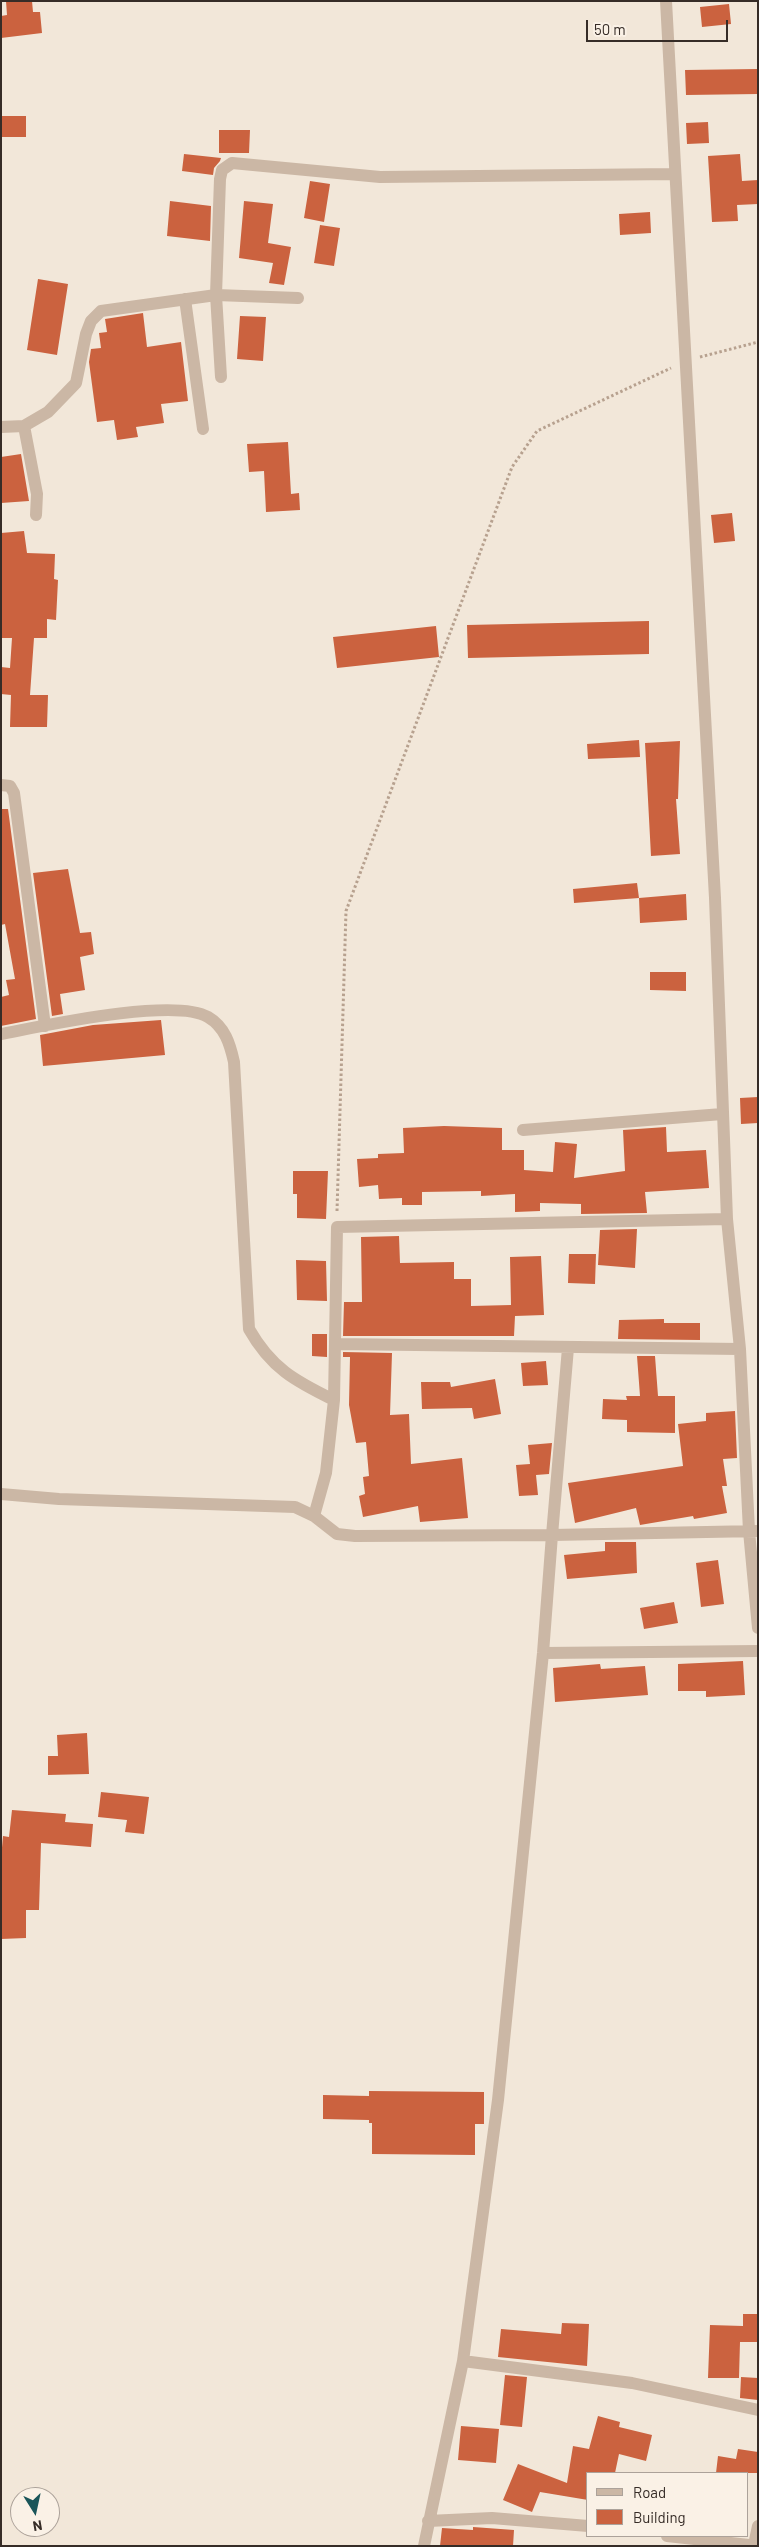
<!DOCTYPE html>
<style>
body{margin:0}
#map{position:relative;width:759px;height:2547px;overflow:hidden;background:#f2e7d9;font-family:Barlow,sans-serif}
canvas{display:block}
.frame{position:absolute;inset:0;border:2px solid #362c27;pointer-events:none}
.legend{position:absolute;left:586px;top:2472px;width:162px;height:65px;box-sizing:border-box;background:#faf1e6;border:1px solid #aca29a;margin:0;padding:6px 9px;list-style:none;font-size:15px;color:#362c27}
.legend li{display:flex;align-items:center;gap:10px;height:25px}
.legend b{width:25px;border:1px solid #aca29a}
.north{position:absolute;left:10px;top:2487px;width:50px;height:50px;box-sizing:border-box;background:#faf1e6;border:1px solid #aca29a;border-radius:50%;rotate:170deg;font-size:14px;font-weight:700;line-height:20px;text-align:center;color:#362c27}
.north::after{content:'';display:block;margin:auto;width:18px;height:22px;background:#1a5559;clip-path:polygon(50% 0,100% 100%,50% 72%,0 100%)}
.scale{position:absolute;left:586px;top:20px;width:142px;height:22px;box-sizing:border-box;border:2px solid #362c27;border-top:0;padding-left:6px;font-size:15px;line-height:18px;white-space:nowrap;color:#362c27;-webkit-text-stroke:4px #faf1e6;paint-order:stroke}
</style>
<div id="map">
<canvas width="759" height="2547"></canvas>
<div class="frame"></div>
<ul class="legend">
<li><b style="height:6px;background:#cbb7a5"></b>Road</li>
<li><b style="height:14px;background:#cb623f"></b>Building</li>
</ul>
<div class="north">N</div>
<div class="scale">50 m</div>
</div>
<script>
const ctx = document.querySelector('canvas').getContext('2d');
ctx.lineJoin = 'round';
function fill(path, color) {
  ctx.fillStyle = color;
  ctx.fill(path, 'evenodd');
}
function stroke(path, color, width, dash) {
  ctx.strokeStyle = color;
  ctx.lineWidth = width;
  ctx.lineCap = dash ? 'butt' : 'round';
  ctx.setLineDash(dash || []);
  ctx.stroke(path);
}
fill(new Path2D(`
 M6 1H32L33 12H40L42 33 1 38V16L7 15Z
 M729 4 731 24 702 27 700 7Z
 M758 69V94L686 95 685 70Z
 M1 116H26V137H1Z
 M708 122 709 143 687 144 686 123Z
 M219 130H250L249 153H219Z
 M184 154 221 158 220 161 214 168 213 175 182 171Z
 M740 154 742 181 758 180V204L737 205 738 221 712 222 708 156Z
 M310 181 330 184 324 222 304 218Z
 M170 201 211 206 210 241 167 236Z
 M244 201 273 204 268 243 291 247 284 285 269 283 273 263 239 258Z
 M650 212 651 233 620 235 619 214Z
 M320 225 340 228 334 266 314 263Z
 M38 279 68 284 57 355 27 350Z
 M143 313 147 347 181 342 188 401 161 404 164 423 136 427 138 437 117 440 114 420 97 422 89 362 91 349 101 348 99 333 107 332 105 319Z
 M240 316 266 317 263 361 237 359Z
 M288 442 291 494 299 493 300 510 266 512 264 471 249 472 247 444Z
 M21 454 29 501 1 503V457Z
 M732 513 735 541 714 543 711 515Z
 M24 531 27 553 55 554 54 579 58 580 56 620 47 619V638H34L30 695H48L47 727H10L11 695 1 694V667L10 668 12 638H1V533Z
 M649 621V654L468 658 467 625Z
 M436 626 439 657 337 668 333 637Z
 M639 740 640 757 588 759 587 744Z
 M680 741 678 799H676L680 854 651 856 645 743Z
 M1 809H8L36 1019 1 1026V997L9 995 6 980 15 979 5 924 1 925Z
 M68 869 80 933 91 932 94 954 80 957 85 990 60 994 63 1014 52 1016 33 873Z
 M637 883 639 898 574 903 573 889Z
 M686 894 687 920 640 923 639 898Z
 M650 972H686V991L650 990Z
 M161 1020 165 1055 43 1066 40 1035 93 1025Z
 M758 1097V1123L741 1124 740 1098Z
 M444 1126 502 1128V1150H524V1170L553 1172 555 1142 577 1144 574 1178 625 1171 623 1130 666 1127 667 1152 706 1150 709 1188 645 1192 647 1213 581 1214V1204L540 1203V1211L515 1212V1194L481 1196V1191L422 1192V1205H402V1198L379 1199 378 1185 359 1187 357 1159 378 1158V1154L404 1153 403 1128Z
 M293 1171H328L326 1219 297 1218V1194H293Z
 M637 1229 635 1268 598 1265 600 1230Z
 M399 1236 400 1263 454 1262V1279H471V1306L511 1305 510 1257 541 1256 544 1315 515 1316 514 1336H343L344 1302H362L361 1237Z
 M569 1254H596L595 1284 568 1283Z
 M296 1260 326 1261 327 1301 297 1300Z
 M664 1319V1323H700V1340L618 1339 619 1320Z
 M312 1334H327V1357L312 1356Z
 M343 1352 392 1353 390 1415 409 1414 411 1464 462 1458 468 1518 420 1522 418 1506 363 1517 359 1496 365 1494 363 1477 369 1476 366 1442 356 1443 349 1405 350 1357H343Z
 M637 1356H655L658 1396H675V1433L627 1432V1420L602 1419 603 1399 627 1400 626 1396H640Z
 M546 1361 548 1385 523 1386 521 1363Z
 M495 1379 501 1414 474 1419 472 1408 422 1409 421 1382H450L451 1387Z
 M735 1411 737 1458 723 1459 727 1486H722L727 1513 694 1519 693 1516 640 1525 636 1508 575 1523 568 1483 683 1466 678 1424 706 1421V1413Z
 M552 1443 549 1474 536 1475 538 1495 519 1496 516 1465 530 1464 528 1445Z
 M605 1542H636L637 1573 567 1579 564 1555 605 1551Z
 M718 1560 724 1604 701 1607 696 1563Z
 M674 1602 678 1623 644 1629 640 1608Z
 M743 1661 745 1695 706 1697V1691H678V1664Z
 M600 1664 601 1669 645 1666 648 1695 555 1702 553 1668Z
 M87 1733 89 1774 48 1775V1756H58L57 1735Z
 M101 1792 149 1797 144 1834 125 1832 127 1820 98 1817Z
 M12 1810 66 1814 65 1822 93 1824 91 1847 41 1843 39 1910H26V1938L1 1939V1859L3 1836 9 1837Z
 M369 2091 484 2092V2124H475V2155L372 2154V2123H369V2120L323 2119V2095L369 2096Z
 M743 2314H758V2342H740L739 2378H708L710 2325 743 2326Z
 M562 2323 589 2324 587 2366 498 2357 501 2329 561 2334Z
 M505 2375 527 2377 522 2427 500 2425Z
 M741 2377 758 2378V2400L740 2398Z
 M598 2416 620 2422 619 2427 652 2435 646 2461 619 2454 615 2473H588V2500L540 2492 532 2512 503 2500 518 2464 567 2483 573 2446 589 2449Z
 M461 2426 499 2429 496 2463 458 2460Z
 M738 2449 758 2452V2473H716L718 2456 736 2459Z
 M473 2527 514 2530 513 2546H440L442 2528 473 2530Z`), '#cb623f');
stroke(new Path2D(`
 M700 357 758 342
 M337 1211 346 911 512 467 537 431 671 368`), '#b7a18f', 3, [2.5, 2.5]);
stroke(new Path2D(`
 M666 1 715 898 727 1219 740 1349 749 1531 758 1628
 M185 299 203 429
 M221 377 216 295 220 179 222 170 232 163 380 177 675 174
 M24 426 37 494 36 515
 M1 427 24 426 48 412 76 383 86 334 91 321 101 311 216 295 298 298
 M1 785 10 786 14 793 45 1026
 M1 1034C43 1026 174 997 208 1017 225 1027 230 1044 234 1062L249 1329C271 1368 295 1381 334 1400
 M523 1130 722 1114
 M335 1344 740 1349
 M1 1494 59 1499 295 1507 314 1516 337 1534 355 1536 552 1535 568 1348
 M314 1516 326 1473 334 1400 337 1227 727 1219
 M543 1653 758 1651
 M463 2361 632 2383 758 2410
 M428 2521 492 2518 588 2526
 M667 2536 758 2546
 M754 2545 758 2526
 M424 2546 463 2361 498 2100 543 1653 552 1535 758 1531`), '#cbb7a5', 12);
</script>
